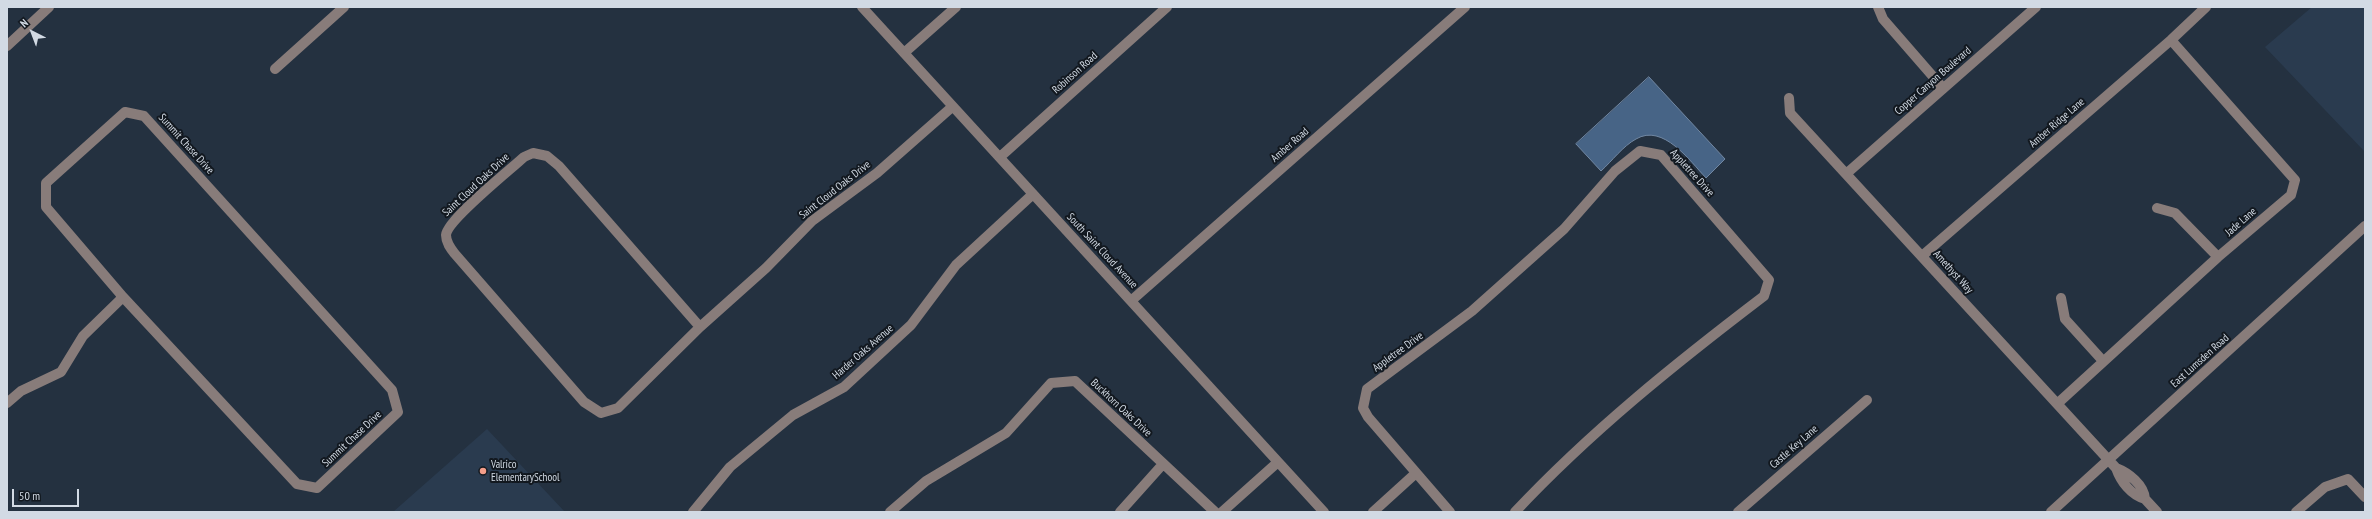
<!DOCTYPE html>
<style>
body{margin:0}
#map{position:relative;width:2372px;height:519px;overflow:hidden;background:#243140;font-family:"PT Sans Narrow",sans-serif}
canvas{display:block}
.frame{position:absolute;inset:0;border:8px solid #d2dae4;pointer-events:none}
.north{position:absolute;left:12px;top:12px;width:40px;height:40px;-webkit-text-stroke:3px #12181f;paint-order:stroke;rotate:318deg;font-size:11px;font-weight:700;line-height:16px;text-align:center;color:#d2dae4}
.north::after{content:'';display:block;margin:auto;width:14px;height:18px;background:#d2dae4;clip-path:polygon(50% 0,100% 100%,50% 72%,0 100%)}
.scale{position:absolute;left:12px;top:489px;width:67px;height:18px;box-sizing:border-box;border:2px solid #d2dae4;border-top:0;padding-left:5px;font-size:12px;line-height:14px;white-space:nowrap;color:#d2dae4;-webkit-text-stroke:3px #12181f;paint-order:stroke}
</style>
<div id="map">
<canvas width="2372" height="519"></canvas>
<div class="frame"></div>
<div class="north">N</div>
<div class="scale">50 m</div>
</div>
<script>
const ctx = document.querySelector('canvas').getContext('2d');
ctx.lineJoin = 'round';
function fill(path, color) {
  ctx.fillStyle = color;
  ctx.fill(path, 'evenodd');
}
function stroke(path, color, width, dash) {
  ctx.strokeStyle = color;
  ctx.lineWidth = width;
  ctx.lineCap = dash ? 'butt' : 'round';
  ctx.setLineDash(dash || []);
  ctx.stroke(path);
}
function label(font, color, halo, rows, align = 'center') {
  ctx.font = font + ' "PT Sans Narrow",sans-serif';
  ctx.lineWidth = 4;
  ctx.setLineDash([]);
  ctx.textBaseline = 'middle';
  ctx.strokeStyle = halo;
  ctx.fillStyle = color;
  for (const [text, x, y, turn = 0] of rows) {
    ctx.save();
    ctx.translate(x, y);
    ctx.rotate((+turn || 0) * Math.PI / 180);
    ctx.textAlign = isNaN(turn) ? turn : align;
    if (halo) ctx.strokeText(text, 0, 0);
    ctx.fillText(text, 0, 0);
    ctx.restore();
  }
}
fill(new Path2D(`
 M2312 7H2365V152L2265 47Z
 M487 429 565 512H393Z`), '#2a3b4f');
const water = new Path2D(`
 M1649 77 1725 159 1706 178C1690 161 1663 123 1636 139 1623 146 1612 161 1601 171L1576 144Z`);
fill(water, '#476486');
stroke(water, '#7187a2', 1);
stroke(new Path2D(`
 M862 7 1324 512
 M1878 7 1883 19 1943 88
 M7 46 49 7
 M904 53 956 7
 M275 69 344 7
 M1789 98 1790 113 2116 468C2121 482 2131 495 2145 499 2144 485 2129 473 2116 468
 M125 112 144 116 392 390 398 412 317 488 297 484 123 297 46 207V183Z
 M533 153 547 156 559 166 700 327 618 408 601 413 584 402 455 254C451 249 446 243 446 235 447 220 510 170 524 157Z
 M1000 157 1167 7
 M1846 174 2036 7
 M2157 208 2175 213 2218 257
 M1922 256 2171 40 2206 7
 M2061 298 2065 319 2103 361
 M1132 300 1465 7
 M700 327 766 268 812 221 877 173 952 107
 M7 403 21 391 61 372 83 336 123 297
 M2057 404 2218 257 2291 195 2295 180 2171 40
 M2145 499 2157 512
 M693 512 730 467 793 415 844 387 911 325 956 265 1033 194
 M890 512 926 481 1006 433 1051 383 1075 381 1215 512
 M1120 512 1163 464
 M1222 512 1278 462
 M1373 512 1416 473
 M1450 512 1368 417 1363 408 1367 389 1472 311 1564 229 1615 171 1640 151 1661 155 1769 280 1764 296C1676 363 1591 431 1515 512
 M1738 512 1867 400
 M2051 512 2365 226
 M2296 512 2325 487 2348 479 2365 497`), '#887c7a', 10);
for (const [x, y, r, color] of [
 [483,471,4,"#f49e8a"]
]) {
  const dot = new Path2D();
  dot.arc(x, y, r, 0, 2 * Math.PI);
  ctx.fillStyle = color;
  ctx.fill(dot);
  stroke(dot, '#12181f', 1.5);
}
label('11px', '#d2dae4', '#12181f', [
 ["Robinson Road",1075,73,-42],
 ["Copper Canyon Boulevard",1933,81,-41],
 ["Amber Ridge Lane",2057,123,-41],
 ["Summit Chase Drive",186,144,48],
 ["Amber Road",1290,145,-41],
 ["Appletree Drive",1692,173,48],
 ["Saint Cloud Oaks Drive",476,185,-43],
 ["Saint Cloud Oaks Drive",835,190,-38],
 ["Jade Lane",2241,222,-41],
 ["South Saint Cloud Avenue",1102,251,47],
 ["Amethyst Way",1953,272,48],
 ["Harder Oaks Avenue",863,352,-41],
 ["Appletree Drive",1398,352,-36],
 ["East Lumsden Road",2200,361,-42],
 ["Buckhorn Oaks Drive",1121,408,43],
 ["Summit Chase Drive",352,439,-43],
 ["Castle Key Lane",1794,447,-41]
]);
label('11px', '#d2dae4', '#12181f', [
 ["Valrico",491,465],
 ["ElementarySchool",491,478]
], 'left');
</script>
